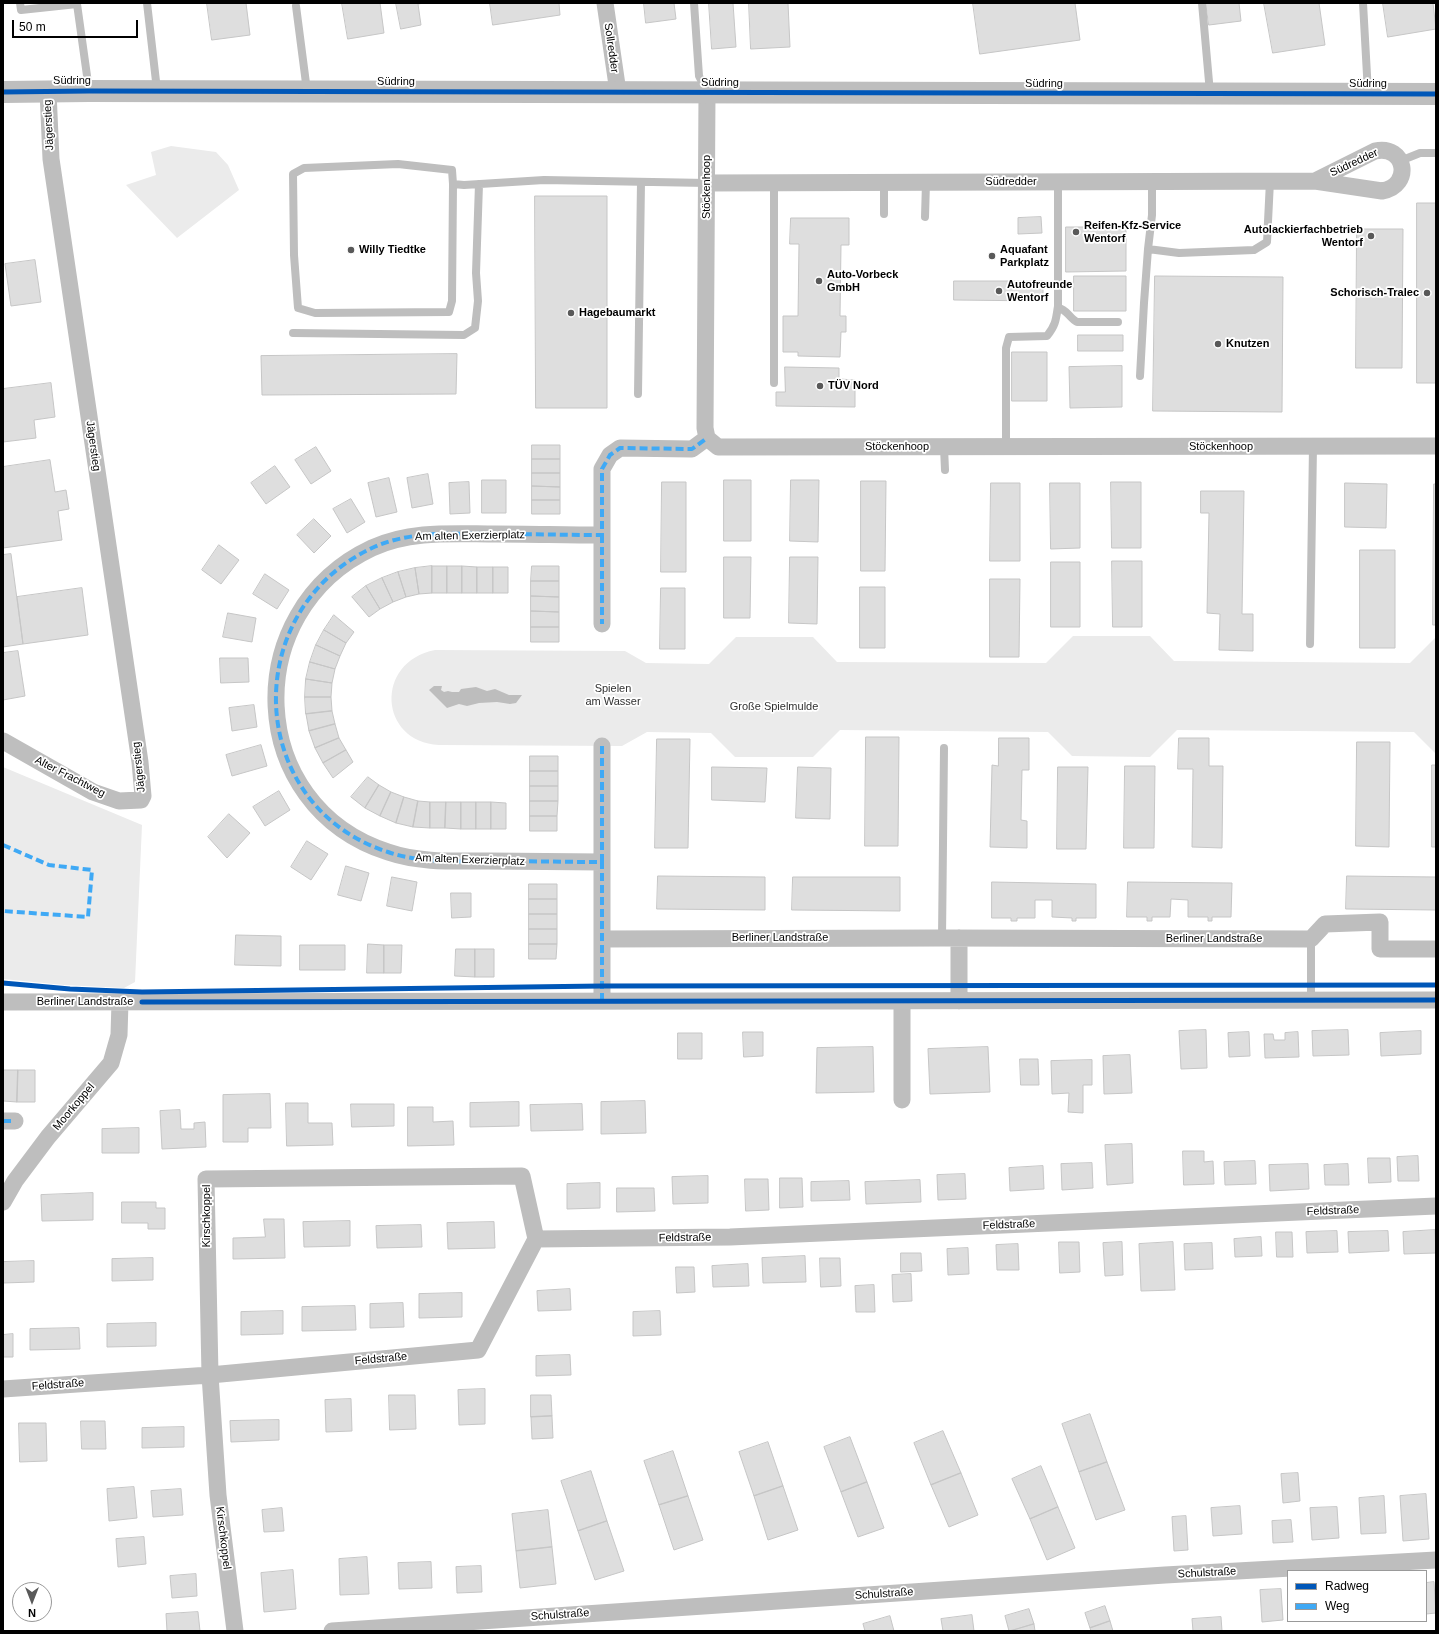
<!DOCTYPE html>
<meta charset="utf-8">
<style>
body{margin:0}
#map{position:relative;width:1439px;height:1634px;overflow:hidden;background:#fff;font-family:Arial,sans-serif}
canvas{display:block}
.frame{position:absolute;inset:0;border:4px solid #000;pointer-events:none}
.legend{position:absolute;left:1287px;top:1570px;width:140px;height:52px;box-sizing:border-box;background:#fff;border:1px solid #999;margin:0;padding:5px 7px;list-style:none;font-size:12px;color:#000}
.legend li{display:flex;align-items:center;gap:8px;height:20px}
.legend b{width:20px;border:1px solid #999}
.north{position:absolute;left:12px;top:1582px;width:40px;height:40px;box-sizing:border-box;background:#fff;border:1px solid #999;border-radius:50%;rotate:180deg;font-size:11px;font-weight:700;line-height:16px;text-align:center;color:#000}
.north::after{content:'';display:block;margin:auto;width:14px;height:18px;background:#595959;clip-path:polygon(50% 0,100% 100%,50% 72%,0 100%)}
.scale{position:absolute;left:12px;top:20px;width:126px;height:18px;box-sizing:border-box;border:2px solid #000;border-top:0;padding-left:5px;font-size:12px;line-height:14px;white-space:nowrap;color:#000;-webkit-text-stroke:3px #fff;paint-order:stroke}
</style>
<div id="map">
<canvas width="1439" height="1634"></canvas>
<div class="frame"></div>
<ul class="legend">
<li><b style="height:5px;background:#0057b8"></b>Radweg</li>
<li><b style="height:5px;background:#3fa9f5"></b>Weg</li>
</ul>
<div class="north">N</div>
<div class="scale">50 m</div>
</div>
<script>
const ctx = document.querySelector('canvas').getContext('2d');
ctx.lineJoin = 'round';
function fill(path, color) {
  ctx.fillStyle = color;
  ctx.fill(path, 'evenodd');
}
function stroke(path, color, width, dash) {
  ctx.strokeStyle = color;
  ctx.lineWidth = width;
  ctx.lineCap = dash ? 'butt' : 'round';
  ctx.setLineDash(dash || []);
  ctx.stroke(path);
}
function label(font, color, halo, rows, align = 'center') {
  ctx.font = font + ' Arial,sans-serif';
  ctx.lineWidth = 3.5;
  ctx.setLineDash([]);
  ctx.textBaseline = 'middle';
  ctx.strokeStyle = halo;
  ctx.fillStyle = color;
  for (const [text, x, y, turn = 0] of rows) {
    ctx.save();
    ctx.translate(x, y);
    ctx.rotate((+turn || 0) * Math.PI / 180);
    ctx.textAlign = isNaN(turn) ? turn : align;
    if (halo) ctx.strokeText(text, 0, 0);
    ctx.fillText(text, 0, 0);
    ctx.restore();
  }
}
fill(new Path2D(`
 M171 146 216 152 228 165 239 190 177 238 126 185 156 175 151 152Z
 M1073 636H1150L1174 661 1410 663 1436 637V754L1414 732 1177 730 1150 757 1072 756 1048 732 840 730 813 757H735L711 733 647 732 622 746 439 745C379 742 374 662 435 650L625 651 646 663 709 664 736 637H813L837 662 1046 663Z
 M3 767 142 825 135 982 124 988 64 985 3 979Z`), '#ebebeb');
fill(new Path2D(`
 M434 686H442L441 690 444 692 448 691 452 692H459L461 689 476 687 487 691 495 689 509 695H522L516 703 510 704 497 702 479 703 467 706 459 704 447 708 429 690Z`), '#bdbdbd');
const building = new Path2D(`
 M207 3H246L250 35 212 40Z
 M342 3H380L384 33 348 39Z
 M396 3H424L418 4 421 25 401 29Z
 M490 3H559L560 15 493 25Z
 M644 3H674L676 19 646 23Z
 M709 3H733L736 47 712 49Z
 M749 3H788L790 47 751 49Z
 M973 3H1075L1080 40 980 54Z
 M1206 3H1239L1241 21 1209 25Z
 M1264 3H1319L1325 45 1273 53Z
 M1383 3H1433L1436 29 1388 37Z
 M535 196H607V408H536Z
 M1417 203H1436V383H1417Z
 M1041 217 1042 233 1018 234V218Z
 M791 218H849V245H841L840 316H846V332H841L840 357 798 356V352H783V316H798L799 244H790Z
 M1066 227H1126V271L1066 272Z
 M1357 229H1403L1402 368H1356Z
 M35 260 41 302 11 306 5 264Z
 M1074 276H1126V311H1074Z
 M1155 276 1283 277 1282 412 1153 411Z
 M954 281H1043V301L954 300Z
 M1078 335H1123V351H1078Z
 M1012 352H1047V401H1012Z
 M457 354 456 394 262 395 261 356Z
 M1122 366V407L1070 408 1069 367Z
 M785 367 839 368V379L855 380V407L776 406V392H785Z
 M51 383 55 417 34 420 36 438 3 442V389Z
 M532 445H560V459H532Z
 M316 447 331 471 311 484 295 460Z
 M532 459H560V473H532Z
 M50 460 55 492 66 490 69 509 58 511 62 540 3 548V467Z
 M275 466 290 487 266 504 251 483Z
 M532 473H560V487L532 486Z
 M428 474 433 504 412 508 407 478Z
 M389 478 397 512 376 517 368 483Z
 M482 480H506V513H482Z
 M724 480H751V541H724Z
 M791 480H819L818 542 790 541Z
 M861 481H886L885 571H861Z
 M469 482 470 513 450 514 449 483Z
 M662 482H686V572H661Z
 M1111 482H1141V548H1112Z
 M991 483H1020V561H990Z
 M1050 483H1080V548L1051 549Z
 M1345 483 1387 484 1386 528 1345 527Z
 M1434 484H1436V625H1433Z
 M532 486 560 487V500H532Z
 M1201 491H1244L1242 614H1253V651L1219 650 1220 614 1207 613 1209 513H1201Z
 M351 499 365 522 347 533 333 509Z
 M532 500H560V514H532Z
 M314 519 331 536 314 553 297 535Z
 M219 545 239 560 221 584 202 570Z
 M1360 550H1395V648H1360Z
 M11 554 23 644 3 647V555Z
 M724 557H751L750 618H724Z
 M790 557H818L817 624 789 623Z
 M1112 561H1142V627H1113Z
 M1051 562H1080V627H1051Z
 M432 566V593L419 594 415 568Z
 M432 566H447V593H432Z
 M447 566H462V593H447Z
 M462 566 477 567V593H462Z
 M532 566H559V581H531Z
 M477 567H493V593H477Z
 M493 567H508V593H493Z
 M415 568 419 594 406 597 398 572Z
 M398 572 406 597 393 602 382 578Z
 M265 574 289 590 277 609 253 594Z
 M382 578 393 602 380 609 366 586Z
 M990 579H1020L1019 657H990Z
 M531 581H559V597L531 596Z
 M366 586 380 609 369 617 352 597Z
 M860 587H885V648H860Z
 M82 588 88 635 23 644 17 597Z
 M661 588H685V649H660Z
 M531 596 559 597V612L531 611Z
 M531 611 559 612V627H531Z
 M228 613 256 618 252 642 223 637Z
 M334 615 354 632 346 643 324 630Z
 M531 627H559V642H531Z
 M324 630 346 643 340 656 316 645Z
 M316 645 340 656 335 669 310 662Z
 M18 651 25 696 3 700V653Z
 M220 658H248L249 682 221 683Z
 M310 662 335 669 332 683 306 679Z
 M306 679 332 683 331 697H305Z
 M305 697H331L332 711 306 714Z
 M254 705 257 727 232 731 229 708Z
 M332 711 335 724 309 731 306 714Z
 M335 724 339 738 315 748 309 731Z
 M866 737H899L898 846H865Z
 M339 738 346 750 323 763 315 748Z
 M999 738H1029V770H1022L1021 820 1027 821V848L990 847 992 765 998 766Z
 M1179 738H1209V766H1223L1222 848 1192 847 1193 769H1178Z
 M657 739H690L688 848H655Z
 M1357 742H1390L1389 847 1356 846Z
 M261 745 267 766 232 776 226 755Z
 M346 750 353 762 333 778 323 763Z
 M530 756H558V771H530Z
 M1432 765H1436V847H1432Z
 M1125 766H1155L1154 848H1124Z
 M712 767 767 768 765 802 712 800Z
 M798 767 831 768 830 819 796 818Z
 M1058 767H1088L1086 849H1057Z
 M530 771H558V786H530Z
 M368 777 379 785 365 808 351 797Z
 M379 785 391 792 380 816 365 808Z
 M530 786H558V801H530Z
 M279 791 290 810 265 826 253 807Z
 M391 792 404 797 396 823 380 816Z
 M404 797 418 801 413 827 396 823Z
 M418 801 430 802V828L413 827Z
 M530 801H558L557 816H530Z
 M430 802H446L445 828H430Z
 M446 802H461V829L445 828Z
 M461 802H476V829H461Z
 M476 802H491V829H476Z
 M491 802 506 803V829H491Z
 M229 814 250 833 227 858 208 837Z
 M530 816H557V831H530Z
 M307 841 328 854 311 880 291 867Z
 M346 866 369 873 361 901 338 895Z
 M658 876 765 877V910L657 909Z
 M1347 876 1436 877V910L1346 909Z
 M392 877 417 882 412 911 387 906Z
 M793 877H900V911L792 910Z
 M992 882 1096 884V918H1076V921H1072V918L1052 917V900H1035V918H1017V921H1011V918H992Z
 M1128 882 1232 883 1231 917H1212V921H1208V917H1188V900L1171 899 1170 917H1152V921H1147V917H1127Z
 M529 884H557V899H529Z
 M451 893H471V917L452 918Z
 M529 899H557V914H529Z
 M529 914H557V929H529Z
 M529 929H557V944H529Z
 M236 935 281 936V966L235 965Z
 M368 944 384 945V973H367Z
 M529 944H557L556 959H529Z
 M300 945H345V970H300Z
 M384 945H402L401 973H384Z
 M456 949H475V977L455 976Z
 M475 949H494V977H475Z
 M1206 1030 1207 1068 1181 1069 1179 1031Z
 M1348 1030 1349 1055 1313 1056 1312 1031Z
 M1421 1031V1054L1381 1056 1380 1033Z
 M743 1032H763V1056L744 1057Z
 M1249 1032 1250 1056 1229 1057 1228 1033Z
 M1298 1032 1299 1057 1265 1058 1264 1034H1273L1274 1040H1285V1033Z
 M678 1033H702V1059H678Z
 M873 1047 874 1092 816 1093 817 1048Z
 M988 1047 990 1092 930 1094 928 1049Z
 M1130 1055 1132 1093 1104 1094 1103 1056Z
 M1020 1059H1038L1039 1085H1021Z
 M1092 1060V1085H1083V1113L1068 1112 1069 1093 1052 1094 1051 1061Z
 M3 1070H18L17 1102 3 1101Z
 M18 1070H35V1102H17Z
 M270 1094 271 1128H248V1142H223V1095Z
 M645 1101 646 1133 601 1134V1102Z
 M519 1102V1126L470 1127V1103Z
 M286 1103H308V1123H332L333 1145 287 1146Z
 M351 1104H394V1126L352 1127Z
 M582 1104 583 1130 531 1131 530 1105Z
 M408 1107H433V1122L453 1121 454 1145 408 1146Z
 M180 1110 181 1129H194V1123L205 1122 206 1147 162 1149 160 1111Z
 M139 1128V1153H102V1129Z
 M1132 1144 1133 1183 1107 1185 1105 1145Z
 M1183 1151H1204V1162L1213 1161 1214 1184 1184 1185Z
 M1418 1156 1419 1181H1398L1397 1157Z
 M1368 1158H1390L1391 1182 1369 1183Z
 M1255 1161 1256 1184 1225 1185 1224 1162Z
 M1092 1163 1093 1188 1062 1190 1061 1164Z
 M1308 1164 1309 1189 1270 1191 1269 1165Z
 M1348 1164 1349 1185H1325L1324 1165Z
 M1043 1166 1044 1189 1010 1191 1009 1168Z
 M965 1174 966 1199 938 1200 937 1175Z
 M708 1176V1203L673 1204 672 1177Z
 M780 1178H802L803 1207 780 1208Z
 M745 1179H768L769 1210 746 1211Z
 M920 1180 921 1202 866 1204 865 1182Z
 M849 1181 850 1200 811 1201V1182Z
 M600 1183V1208L567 1209V1184Z
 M617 1188H654L655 1211 617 1212Z
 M93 1193V1220L42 1221 41 1195Z
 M122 1202H156V1208H165V1229H148V1223H122Z
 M264 1219H284L285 1258 233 1259V1238L265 1237Z
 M350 1221V1246L304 1247 303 1222Z
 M494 1222 495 1248 448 1249 447 1223Z
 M421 1225 422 1247 377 1248 376 1226Z
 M1435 1230 1436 1253 1404 1254 1403 1232Z
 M1337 1231 1338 1252 1307 1253 1306 1232Z
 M1388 1231 1389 1251 1349 1253 1348 1232Z
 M1276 1232H1292L1293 1257H1277Z
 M1261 1237 1262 1256 1235 1257 1234 1239Z
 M1059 1242H1079L1080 1272 1060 1273Z
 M1122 1242 1123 1275 1105 1276 1103 1243Z
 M1173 1242 1175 1290 1141 1291 1139 1244Z
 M1212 1243 1213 1269 1185 1270 1184 1244Z
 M1018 1244 1019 1270H997L996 1245Z
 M968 1248 969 1274 948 1275 947 1249Z
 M901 1253H921L922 1271 901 1272Z
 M805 1256 806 1282 763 1283 762 1258Z
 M153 1258V1280L112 1281V1259Z
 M820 1258H840L841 1286 821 1287Z
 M34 1261V1282L3 1283V1262Z
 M748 1264 749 1286 713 1287 712 1266Z
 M676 1267H694L695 1292 677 1293Z
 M911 1274 912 1301 893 1302 892 1275Z
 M874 1285 875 1312H856L855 1286Z
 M570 1289 571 1310 538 1311 537 1291Z
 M462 1293V1317L419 1318V1294Z
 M403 1303 404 1327 370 1328V1304Z
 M355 1306 356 1330 302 1331V1307Z
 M283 1311V1334L241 1335V1312Z
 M660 1311 661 1335 633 1336V1312Z
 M156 1323V1346L107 1347V1324Z
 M79 1328 80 1349 30 1350V1329Z
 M13 1334V1357H3V1335Z
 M570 1355 571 1375 536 1376V1356Z
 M485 1389V1424L459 1425 458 1390Z
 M389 1395H415L416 1429 390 1430Z
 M531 1395H551L552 1416 531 1417Z
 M351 1399 352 1431 326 1432 325 1400Z
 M1090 1414 1107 1462 1079 1472 1062 1424Z
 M552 1416 553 1438 532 1439 531 1417Z
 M279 1420V1440L231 1442 230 1421Z
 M81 1421H105L106 1449H82Z
 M19 1423H46L47 1461 20 1462Z
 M184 1427V1447L142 1448V1428Z
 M943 1431 961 1473 931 1485 914 1443Z
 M850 1437 867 1482 841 1492 824 1447Z
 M768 1442 783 1486 754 1496 739 1452Z
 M673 1451 688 1496 659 1505 644 1461Z
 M1107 1462 1125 1510 1096 1520 1079 1472Z
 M1041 1466 1058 1507 1030 1519 1012 1479Z
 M591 1471 607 1521 578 1531 561 1481Z
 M961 1473 978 1515 949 1527 931 1485Z
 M1298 1473 1300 1501 1283 1503 1281 1474Z
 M867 1482 884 1528 858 1537 841 1492Z
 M783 1486 798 1530 768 1540 754 1496Z
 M134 1487 137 1518 109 1521 107 1489Z
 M181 1489 183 1515 153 1517 151 1491Z
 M1426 1494 1429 1539 1403 1541 1400 1496Z
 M688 1496 703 1540 674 1550 659 1505Z
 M1384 1496 1386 1533 1361 1534 1359 1498Z
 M1240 1506 1242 1534 1213 1536 1211 1508Z
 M1058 1507 1075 1548 1047 1560 1030 1519Z
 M1337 1507 1339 1538 1312 1540 1310 1508Z
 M282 1508 284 1531 264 1532 262 1510Z
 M548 1510 552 1547 516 1551 512 1514Z
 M1186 1516 1188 1550 1174 1551 1172 1517Z
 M1291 1520 1293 1542 1273 1543 1272 1521Z
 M607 1521 624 1571 595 1580 578 1531Z
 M144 1537 146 1564 118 1567 116 1539Z
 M552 1547 556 1584 520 1588 516 1551Z
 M367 1557 369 1594 340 1595 339 1559Z
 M431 1562 432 1588 399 1589 398 1563Z
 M481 1566 482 1592 457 1593 456 1567Z
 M293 1570 296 1609 264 1612 261 1573Z
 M196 1574 197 1596 172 1598 170 1576Z
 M1434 1582 1436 1613 1426 1614V1583Z
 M1281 1589 1283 1620 1262 1622 1260 1590Z
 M1105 1606 1110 1621 1090 1628 1085 1613Z
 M1029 1609 1034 1624 1009 1631 1005 1616Z
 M198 1612 200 1631H167L166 1614Z
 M972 1615 974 1631H943L941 1619Z
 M890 1616 894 1631H865L863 1624Z
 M1221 1617 1222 1631H1193L1192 1619Z
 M1110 1621 1113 1631H1091L1090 1628Z
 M1034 1624 1035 1631H1011Z`);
fill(building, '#dedede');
stroke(building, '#c6c6c6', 1);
stroke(new Path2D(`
 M20 3 21 10 77 4 89 90
 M147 3 157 90
 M694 3 699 76 706 90
 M1202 3 1210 93
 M1363 3 1368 93
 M296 6 307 91
 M1400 161 1420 153H1436
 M1152 181V215L1148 249 1179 253 1254 250 1267 242 1270 181
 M884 182V214
 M453 184 452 301 449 312 315 313 298 308 294 255 293 174 304 168 398 164 452 170 453 184 464 185 544 180 707 183
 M925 217 926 182
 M1058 308C1067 309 1069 318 1077 322H1118
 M293 333 464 335 475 328 478 301 476 273 479 184
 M1140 376 1144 303 1148 249
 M774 383V183
 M638 394 641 182
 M944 447 945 470
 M1006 448V348L1009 337 1047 336C1056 325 1056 319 1058 306V182
 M1310 644 1313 446
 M942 938 944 748
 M1311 939V1000`), '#bebebe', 8);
stroke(new Path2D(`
 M605 3 618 92
 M707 93 705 428 707 438 718 447 1436 446
 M707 183 1315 181 1382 191C1413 186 1406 144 1375 151L1315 181
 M602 535V624
 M3 741 93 792 119 801 141 800 143 796 140 762 51 159 48 91
 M602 746V862
 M959 938V1001
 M602 939 942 938 1311 939 1325 924 1380 922V949H1436
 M602 1001V862C564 862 526 861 488 861 454 861 420 863 388 852 245 806 238 611 372 548 411 530 454 534 496 534 531 534 566 535 602 535V469L610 455 620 448 692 449 707 438
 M902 1001V1100
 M3 1002 1436 1000
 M3 1121H15
 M3 1202 15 1181 48 1137 111 1063 119 1035 120 1002
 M3 1389 210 1375 478 1350 536 1239 730 1237 1436 1206
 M235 1631 218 1495 210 1375 206 1179 522 1176 536 1239
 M332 1631 1165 1575 1436 1560`), '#bebebe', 17);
stroke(new Path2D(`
 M3 92 89 91 1436 94`), '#bebebe', 22);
stroke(new Path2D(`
 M602 535V624
 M602 746V862
 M3 845 49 865 92 870 88 917 3 911
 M602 1001V862C564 862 526 861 488 861 454 861 420 863 388 852 245 806 238 611 372 548 411 530 454 534 496 534 531 534 566 535 602 535V469L610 455 620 448 692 449 707 438
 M3 1121H15`), '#3fa9f5', 4, [8, 4]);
stroke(new Path2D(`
 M3 92 89 91 1436 94
 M3 983 70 989 142 992 602 986 1436 985
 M142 1002 1436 1000`), '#0057b8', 5);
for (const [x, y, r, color] of [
 [1076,232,4,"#595959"],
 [1371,236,4,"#595959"],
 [351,250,4,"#595959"],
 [992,256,4,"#595959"],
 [819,281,4,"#595959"],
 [999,291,4,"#595959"],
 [1427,293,4,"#595959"],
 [571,313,4,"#595959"],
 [1218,344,4,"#595959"],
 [820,386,4,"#595959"]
]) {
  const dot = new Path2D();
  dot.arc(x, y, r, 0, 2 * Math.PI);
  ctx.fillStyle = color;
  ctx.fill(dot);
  stroke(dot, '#fff', 1.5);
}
label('11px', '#000', '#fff', [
 ["Sollredder",611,48,82],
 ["Südring",72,81],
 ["Südring",396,82],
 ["Südring",720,83],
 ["Südring",1044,84],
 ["Südring",1368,84],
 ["Jägerstieg",49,125,-93],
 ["Südredder",1354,163,-25],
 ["Südredder",1011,182],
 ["Stöckenhoop",707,187,-90],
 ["Jägerstieg",93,446,82],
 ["Stöckenhoop",897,447],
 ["Stöckenhoop",1221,447],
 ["Am alten Exerzierplatz",470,536,-1],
 ["Jägerstieg",139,767,-96],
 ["Alter Frachtweg",70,777,27],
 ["Am alten Exerzierplatz",470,860,2],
 ["Berliner Landstraße",780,938],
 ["Berliner Landstraße",1214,939],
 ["Berliner Landstraße",85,1002],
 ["Moorkoppel",74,1107,-50],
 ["Feldstraße",1333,1211,-2],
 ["Kirschkoppel",207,1216,-90],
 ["Feldstraße",1009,1225,-2],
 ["Feldstraße",685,1238,-1],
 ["Feldstraße",381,1359,-5],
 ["Feldstraße",58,1385,-4],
 ["Kirschkoppel",223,1538,83],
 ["Schulstraße",1207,1573,-3],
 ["Schulstraße",884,1594,-4],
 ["Schulstraße",560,1615,-4]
]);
label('bold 11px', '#000', '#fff', [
 ["Reifen-Kfz-Service",1084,226],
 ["Wentorf",1084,239],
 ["Autolackierfachbetrieb",1363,230,"right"],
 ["Wentorf",1363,243,"right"],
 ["Willy Tiedtke",359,250],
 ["Aquafant",1000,250],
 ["Parkplatz",1000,263],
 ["Auto-Vorbeck",827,275],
 ["GmbH",827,288],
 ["Autofreunde",1007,285],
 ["Wentorf",1007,298],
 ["Schorisch-Tralec",1419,293,"right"],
 ["Hagebaumarkt",579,313],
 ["Knutzen",1226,344],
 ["TÜV Nord",828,386]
], 'left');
label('11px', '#313131', '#fff', [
 ["Spielen",613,689],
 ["am Wasser",613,702],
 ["Große Spielmulde",774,707]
]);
</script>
